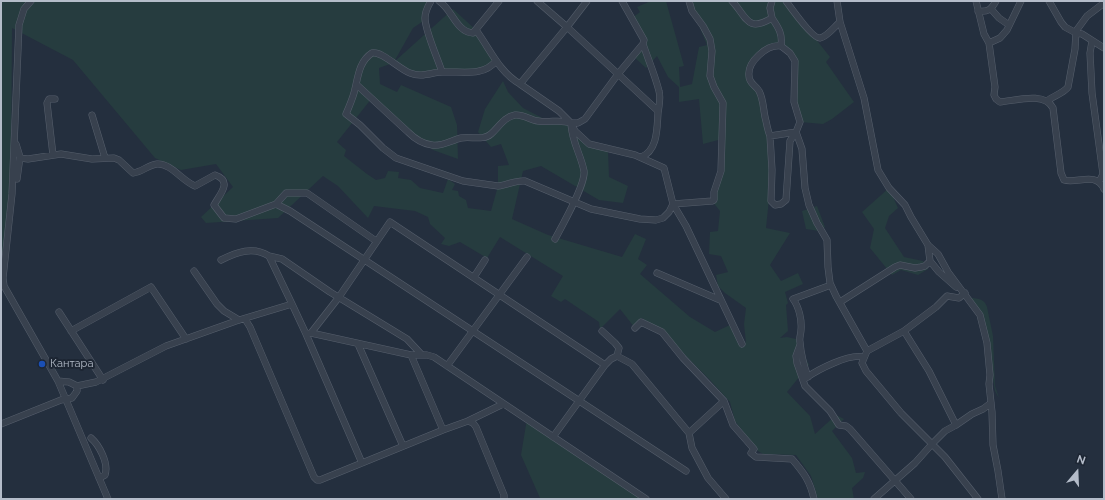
<!DOCTYPE html>
<meta charset="utf-8">
<style>
body{margin:0}
#map{position:relative;width:1105px;height:500px;overflow:hidden;background:#242f3e;font-family:Raleway,sans-serif}
canvas{display:block}
.frame{position:absolute;inset:0;border:2px solid #b4bcc9;pointer-events:none}
.north{position:absolute;left:1057px;top:452px;width:40px;height:40px;-webkit-text-stroke:3px #1d2633;paint-order:stroke;rotate:19deg;font-size:11px;font-weight:700;line-height:16px;text-align:center;color:#b4bcc9}
.north::after{content:'';display:block;margin:auto;width:14px;height:18px;background:#b4bcc9;clip-path:polygon(50% 0,100% 100%,50% 72%,0 100%)}
</style>
<div id="map">
<canvas width="1105" height="500"></canvas>
<div class="frame"></div>
<div class="north">N</div>
</div>
<script>
const ctx = document.querySelector('canvas').getContext('2d');
ctx.lineJoin = 'round';
function fill(path, color) {
  ctx.fillStyle = color;
  ctx.fill(path, 'evenodd');
}
function stroke(path, color, width, dash) {
  ctx.strokeStyle = color;
  ctx.lineWidth = width;
  ctx.lineCap = dash ? 'butt' : 'round';
  ctx.setLineDash(dash || []);
  ctx.stroke(path);
}
function label(font, color, halo, rows, align = 'center') {
  ctx.font = font + ' Raleway,sans-serif';
  ctx.lineWidth = 4;
  ctx.setLineDash([]);
  ctx.textBaseline = 'middle';
  ctx.strokeStyle = halo;
  ctx.fillStyle = color;
  for (const [text, x, y, turn = 0] of rows) {
    ctx.save();
    ctx.translate(x, y);
    ctx.rotate((+turn || 0) * Math.PI / 180);
    ctx.textAlign = isNaN(turn) ? turn : align;
    if (halo) ctx.strokeText(text, 0, 0);
    ctx.fillText(text, 0, 0);
    ctx.restore();
  }
}
fill(new Path2D(`
 M1 1H430L425 20 413 28 394 62 453 9 476 30 496 61 489 68 415 75 393 63 379 68 380 84 397 92 401 85 451 107 457 125 458 159 433 150 372 98 337 142 346 150 344 156 367 174 376 180 385 178 388 171 399 172 398 178 411 180 420 188 443 193 448 179 455 184 452 190 458 191 459 196 466 200 468 208 491 211 498 186V166L509 165 501 144 491 147 478 132 485 109 503 81 508 92 523 108 554 124 571 123 573 134C584 143 593 148 608 151L609 177 628 186 623 203 599 200 541 166 523 171 512 219 548 235 622 257 635 234 646 239 638 259 647 265 640 274 690 317 715 332 732 324 746 343 744 324 746 308 725 293 718 286 716 275 728 272 721 256 709 254 710 232 718 231 720 211 712 201 719 179 722 139 703 144 699 99 679 102V87L668 77 657 56 646 68 633 56 643 44 632 18 640 12 637 7 651 1H666L684 66 679 67 680 87 692 84 699 47 707 45 689 1H786L830 57 826 62 854 102 832 119 823 124 800 122 794 102 795 65 781 46 768 49 751 64 752 84 763 104 772 170 766 228 790 233 770 265 781 281 798 273 803 284 785 292 788 303 786 305 788 331 780 338 787 337 796 339 809 365 787 392 810 416 815 434 836 415 844 419 832 431 852 458 856 473 865 472 863 478 852 488 854 499H818L811 476 796 455 763 454 758 451 735 421 730 402 710 380 662 332 642 318 635 328 620 309 600 329 599 322 565 299 561 302 551 296 563 276 500 237 487 258 460 242 449 246 441 244 445 238 430 224 428 217 415 211 374 206 368 218 338 186 323 176 278 218 206 223 201 217 233 187 216 164 181 170 155 158 73 60 12 28 11 183 1 273Z
 M889 188 898 208 889 216 885 228 904 257 923 261 928 269 918 275 901 270 892 275 870 248 874 229 862 212Z
 M817 206 825 227 819 231 806 229 802 211Z
 M967 297C975 299 984 297 987 307L993 336 995 386 999 398 995 391 991 368 987 334Z
 M527 419 642 499H544L540 498 521 455Z`), '#263c3f');
const minor = new Path2D(`
 M31 1 24 9 19 25 12 194 3 278 4 286 58 381 69 382 77 386 96 382 166 346 239 320 292 304 306 334 311 333 411 355 443 430 468 421 473 423 476 427 504 495V499
 M431 1C428 6 425 12 425 18 425 31 438 59 442 72
 M439 1C452 9 456 32 473 33L499 1
 M537 1 567 27 587 1
 M732 1C747 17 747 33 772 18L770 8 772 1
 M786 1C791 8 813 39 820 38 827 37 835 26 840 22L837 1
 M976 1 984 34 989 43 995 87 994 95 996 99 1000 102C1015 101 1044 91 1053 108L1061 173 1064 180C1077 184 1096 171 1104 189
 M1049 1 1061 22 1065 27 1076 33 1082 34 1104 48
 M991 9 999 18 1009 25
 M978 11C988 12 991 10 996 1
 M772 18C778 27 783 34 781 46 767 44 747 62 749 76 749 84 756 85 759 91 764 100 763 111 766 121 767 126 768 131 770 136L796 132 800 122 794 102 795 61 790 53 781 46
 M840 22 864 98 878 170 889 188 905 205 911 217 928 245 938 254 948 272 980 315 987 343 990 375 989 384 992 412 993 445 998 471 1002 499
 M476 30C490 49 499 72 520 84L567 27 618 74 643 44 644 40 622 1
 M1092 41 1090 53 1092 93 1103 174 1099 182
 M989 43 1000 38 1007 30 1021 1
 M496 61C483 77 462 71 443 72 432 72 422 78 410 73 399 69 382 51 372 53 358 62 358 79 354 93 352 100 349 107 346 114L360 125 383 148 396 158 463 181 498 186C508 185 515 180 525 181L591 209 640 219 656 220 663 218 669 212 673 204
 M520 84 559 111 571 123H578L585 119 618 74 658 111
 M357 85 408 132C414 138 423 144 432 145 441 147 452 140 461 138 471 136 483 141 491 134 499 127 504 117 515 115 523 114 530 120 538 121 550 123 560 119 571 123L575 131 589 144 635 155 664 168 673 204 686 226 742 344
 M1047 101C1053 96 1064 93 1068 87L1075 49 1076 31 1087 16 1104 3
 M92 115 105 158
 M770 136 772 170 771 201 775 205 781 204 786 200 790 141 796 132 802 149 805 188 809 205 817 223 827 240 828 267 830 283 836 296 867 351 904 331 936 307 947 296 959 298 965 293
 M16 144 20 157 17 179
 M53 155 47 103 49 99H55
 M641 157C658 151 657 127 658 113 659 106 661 98 659 91 655 75 648 59 643 44
 M20 158 28 159 61 154 92 159 114 158 119 160 133 173C142 172 148 165 157 164 171 163 182 181 195 186L215 175C233 181 220 194 214 205L224 218 236 219 276 204 290 211 686 471
 M276 204 286 193H307L376 241
 M673 204 712 201 714 200V192L721 171 723 103 714 87 710 76 712 51 710 39 703 26 692 11 689 1
 M555 239C562 226 586 184 584 171 581 155 572 142 571 124
 M221 260C237 252 253 246 269 256
 M930 261 939 272 956 287
 M194 271 217 304 224 311 239 320
 M657 273 720 300
 M474 277 485 260
 M840 302 895 267 900 265 915 268 921 267 925 266 930 261 928 245
 M292 304 269 256 282 259 330 292 407 339 421 354
 M59 312 103 380
 M245 319 250 327 314 477 317 480H320L362 463
 M635 328 641 322 662 332 683 358 724 401 733 425 754 449 751 453 756 457 792 459C804 473 810 481 814 499
 M71 331 151 287 186 339
 M602 331 615 343 619 348 617 356 632 364 689 433 692 448 708 478 726 499
 M904 331 929 371 956 425 972 414 983 409 991 403
 M311 333 339 297 390 222 605 365
 M306 334 362 463 443 430
 M358 344 403 446
 M800 345 796 356 797 363 805 386 830 411 839 425 846 426 850 429 911 499
 M867 351 862 363 866 371 901 413 932 444 945 431 956 425
 M411 355H427L434 357 646 499
 M447 366 527 257
 M808 377C804 366 801 355 800 342 799 338 801 334 801 330 802 320 799 307 793 299L831 285
 M806 378C817 370 850 353 863 357
 M58 381 108 499
 M468 421 503 404
 M1 424 61 400 72 398 77 391V386
 M689 433 724 401
 M553 437 605 365 611 359 617 356
 M91 438C99 445 109 463 105 475L99 478
 M874 499 915 463 932 444 945 457 978 499`);
stroke(minor, '#565f6c', 7);
stroke(minor, '#38414e', 6);
for (const [x, y, r, color] of [
 [42,364,4,"#1a4fb4"]
]) {
  const dot = new Path2D();
  dot.arc(x, y, r, 0, 2 * Math.PI);
  ctx.fillStyle = color;
  ctx.fill(dot);
  stroke(dot, '#1d2633', 1.5);
}
label('11px', '#b4bcc9', '#1d2633', [
 ["Кантара",50,364]
], 'left');
</script>
